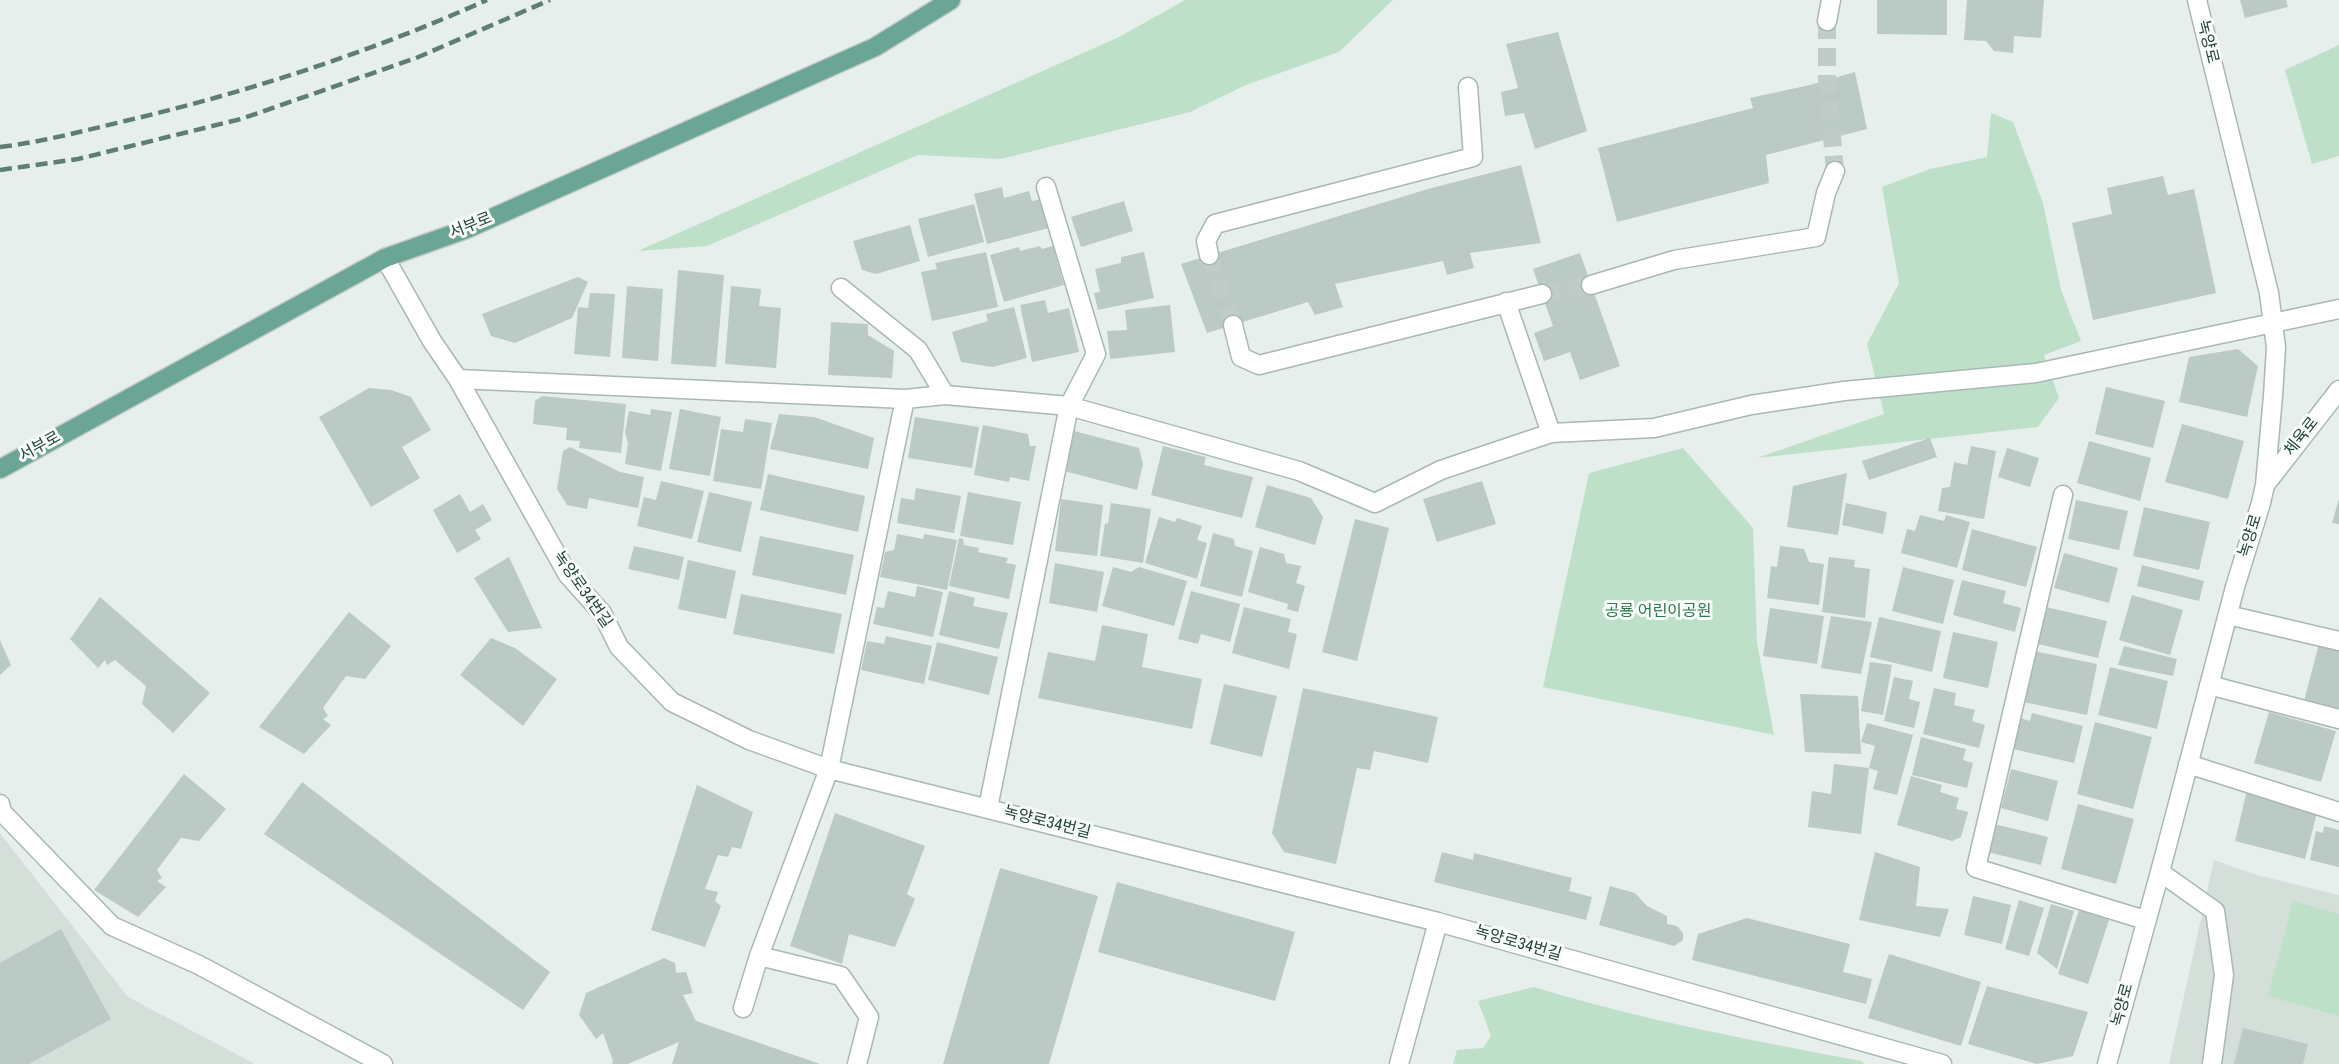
<!DOCTYPE html>
<meta charset="utf-8">
<style>
body{margin:0}
canvas{display:block;background:#e6efeb}
</style>
<canvas width="2339" height="1064"></canvas>
<script>
const ctx = document.querySelector('canvas').getContext('2d');
ctx.lineJoin = 'round';
function fill(path, color) {
  ctx.fillStyle = color;
  ctx.fill(path, 'evenodd');
}
function stroke(path, color, width, dash) {
  ctx.strokeStyle = color;
  ctx.lineWidth = width;
  ctx.lineCap = dash ? 'butt' : 'round';
  ctx.setLineDash(dash || []);
  ctx.stroke(path);
}
function label(font, color, halo, rows, align = 'center') {
  ctx.font = font + ' "Roboto Condensed","Noto Sans KR",sans-serif';
  ctx.lineWidth = 6;
  ctx.setLineDash([]);
  ctx.textBaseline = 'middle';
  ctx.strokeStyle = halo;
  ctx.fillStyle = color;
  for (const [text, x, y, turn = 0] of rows) {
    ctx.save();
    ctx.translate(x, y);
    ctx.rotate((+turn || 0) * Math.PI / 180);
    ctx.textAlign = isNaN(turn) ? turn : align;
    if (halo) ctx.strokeText(text, 0, 0);
    ctx.fillText(text, 0, 0);
    ctx.restore();
  }
}
fill(new Path2D(`
 M0 833 128 997 255 1064H0Z
 M2214 860 2257 875 2339 895V1064H2169Z`), '#d4dfda');
fill(new Path2D(`
 M1185 0H1393L1339 52 1246 85 1190 112 1001 159 918 155 707 246 638 251 1119 37Z
 M2339 45V156L2312 164 2285 70Z
 M1991 113 2013 122 2043 203 2061 290 2081 341 2044 355 2059 398 2038 427 1757 458 1884 414 1867 344 1899 283 1882 187 1930 169 1987 157Z
 M1683 448 1753 528 1757 643 1774 735 1543 687 1589 473Z
 M2293 901 2339 914V1016L2268 996Z
 M1534 987C1641 1020 1751 1040 1861 1061L1865 1064H1453L1457 1050 1483 1048 1491 1036 1478 1001Z`), '#bfe0c8');
fill(new Path2D(`
 M1877 0H1947V35L1877 34Z
 M1967 0H2044L2041 38 2014 36 2013 53 1994 51 1986 41 1964 40Z
 M2240 0H2286L2288 7 2245 18Z
 M1558 32 1587 131 1535 149 1524 113 1505 116 1501 92 1518 88 1506 44Z
 M1855 72 1867 129 1766 155 1769 183 1617 222 1598 148 1753 108 1750 98 1810 85Z
 M1521 165 1541 243 1470 253 1474 268 1447 275 1443 261 1335 284 1343 307 1315 315 1308 302 1207 333 1181 264 1428 189Z
 M2163 176 2168 195 2194 189 2216 293 2093 320 2072 223 2112 214 2107 188Z
 M1002 187 1004 198 1029 191 1032 201 1046 198 1053 227 987 244 974 194Z
 M1124 201 1133 231 1081 247 1071 217Z
 M974 204 984 242 928 257 918 219Z
 M910 225 920 261 876 274 862 270 853 241Z
 M1040 246 1042 249 1053 246 1064 285 1004 302 990 255 1019 247 1020 251Z
 M986 252 998 307 932 321 921 272 937 269 935 263Z
 M1144 252 1154 298 1098 310 1094 293 1100 292 1095 269 1121 263V257Z
 M1580 253 1620 366 1580 380 1570 352 1544 361 1534 333 1553 326 1533 269Z
 M678 270 724 275 716 367 671 364Z
 M578 277 588 282 572 318 515 343 491 336 482 314Z
 M627 286 663 289 658 361 622 358Z
 M731 286 761 289 759 306 781 308 776 368 725 364Z
 M590 293 615 294 610 357 574 354 578 307 588 308Z
 M1045 300 1048 313 1069 308 1079 352 1032 362 1020 305Z
 M1170 305 1175 352 1110 359 1107 331 1127 330 1125 310Z
 M1014 307 1027 358 993 367 961 362 952 332 988 321 986 314Z
 M831 322 868 324V335L894 351 892 378 828 375Z
 M2238 349 2258 366 2247 417 2179 402 2189 357Z
 M2106 387 2165 401 2153 448 2095 434Z
 M369 388 391 390 411 397 431 430 402 447 420 478 371 507 319 417Z
 M542 396 626 404 621 453 579 448 580 441 566 440 567 428 533 424 535 401Z
 M651 409 672 412 661 471 625 464 628 444 625 432 629 411 650 415Z
 M680 409 721 417 710 476 669 469Z
 M779 414 814 417 874 438 868 469 770 449Z
 M915 417 979 427 972 468 908 458Z
 M745 419 772 423 761 489 713 481 721 429 743 432Z
 M2182 424 2244 441 2228 499 2165 482Z
 M983 425 1028 434 1030 446H1036L1029 481 1010 477 1009 482 974 475Z
 M1074 431 1139 448 1143 464 1137 490 1064 471Z
 M1930 438 1937 457 1869 480 1862 461Z
 M2089 441 2151 458 2140 501 2077 483Z
 M1163 446 1206 457 1204 465 1253 477 1242 518 1151 495Z
 M1971 446 1996 451 1984 519 1938 511 1942 488 1950 487 1954 462 1967 465Z
 M570 447 620 472 644 477 638 508 589 498 587 509 567 505 557 489 563 451Z
 M2007 448 2039 458 2030 487 1998 477Z
 M1847 473 1838 535 1787 527 1793 486Z
 M768 474 865 496 858 532 760 510Z
 M661 481 704 491 692 539 637 526 644 497 656 500Z
 M1482 481 1496 524 1437 542 1423 499Z
 M1267 485 1311 498 1323 517 1315 545 1255 527Z
 M916 488 961 496 954 533 897 523 901 498 914 500Z
 M709 492 752 502 741 552 697 542Z
 M968 492 1021 502 1013 545 960 536Z
 M460 494 470 512 483 504 492 520 475 530 481 539 457 553 433 510Z
 M1061 499 1103 505 1097 556 1055 551Z
 M2339 499V524L2332 523Z
 M2076 500 2128 511 2119 550 2068 539Z
 M1111 503 1151 509 1143 563 1100 556 1105 523 1108 524Z
 M1846 503 1887 512 1883 534 1842 525Z
 M2144 507 2210 522 2199 570 2133 556Z
 M1920 515 1944 521 1946 515 1970 522 1957 568 1901 553 1907 529 1915 531Z
 M1159 517 1175 522 1177 518 1202 526 1197 540 1207 543 1197 579 1145 563Z
 M1355 519 1389 528 1357 661 1322 652Z
 M1972 529 2037 547 2026 587 1962 570Z
 M1213 533 1234 539 1235 546 1253 551 1242 597 1200 586Z
 M897 534 923 539 924 534 957 540 947 590 880 577 885 552 894 550Z
 M760 536 854 555 846 595 752 575Z
 M959 538 963 539 964 545 979 548 978 552 1008 558 1006 563 1016 565 1009 599 949 586Z
 M634 546 684 557 679 580 628 569Z
 M1780 546 1804 549 1809 562 1824 564 1819 605 1767 598 1771 566 1777 567Z
 M1260 547 1284 554 1286 563 1301 566 1296 583 1305 586 1298 612 1287 609 1288 604 1248 592Z
 M2064 553 2118 568 2109 603 2054 588Z
 M509 557 542 628 508 632 474 578Z
 M1829 557 1855 560 1854 567 1870 569 1865 618 1822 612Z
 M688 560 736 571 726 619 678 609Z
 M1055 563 1104 572 1097 612 1049 603Z
 M2142 565 2204 581 2199 601 2137 586Z
 M1113 567 1131 572 1139 567 1187 581 1174 626 1102 606Z
 M1903 567 1954 580 1943 624 1892 611Z
 M1962 580 2006 591 2003 603 2021 608 2015 632 1953 615Z
 M917 586 943 592 933 637 873 624 877 607 884 608 888 591 915 597Z
 M949 591 975 598 973 606 1008 613 999 649 939 635Z
 M1191 591 1240 604 1230 642 1201 634 1198 644 1178 639Z
 M741 594 842 614 834 654 733 634Z
 M2132 595 2183 610 2170 655 2119 640Z
 M100 597 210 693 173 733 142 704 146 686 115 660 107 665 105 660 98 668 70 639Z
 M1244 607 1291 619 1288 632 1297 634 1289 669 1232 653Z
 M2046 607 2107 621 2098 658 2038 644Z
 M1770 608 1824 616 1817 664 1763 656Z
 M349 612 391 646 365 679 346 676 323 708 328 716 323 719 331 725 304 754 259 727Z
 M1831 616 1872 622 1861 674 1821 668Z
 M1879 617 1941 631 1932 672 1870 657Z
 M1102 625 1148 634 1142 667 1202 679 1192 729 1038 698 1048 652 1095 661Z
 M1953 632 1998 642 1988 688 1943 678Z
 M886 636 932 646 924 684 861 670 867 641 884 644Z
 M491 638 515 648 557 679 523 726 460 675Z
 M0 640 11 665 0 675Z
 M2320 640 2339 645V711L2304 701Z
 M937 642 998 657 989 695 928 680Z
 M2124 646 2177 659 2173 676 2118 665Z
 M2034 651 2097 664 2087 715 2023 702Z
 M1870 662 1892 665 1883 715 1861 711Z
 M2110 667 2168 681 2157 729 2098 715Z
 M1894 677 1913 681 1909 699 1920 702 1914 728 1884 721Z
 M1224 684 1277 696 1262 757 1210 744Z
 M1303 688 1438 717 1428 763 1374 751 1370 770 1357 768 1336 864 1284 852 1272 833Z
 M1934 688 1956 693 1954 705 1975 710 1972 721 1985 725 1979 748 1923 734Z
 M1800 694 1858 696 1861 754 1805 752Z
 M2269 712 2336 731 2321 782 2254 763Z
 M2032 713 2083 726 2074 763 2009 748 2017 717 2030 721Z
 M2095 722 2152 737 2133 809 2077 794Z
 M1867 723 1913 735 1897 795 1873 789 1878 771 1869 768 1875 746 1861 742Z
 M1921 737 1966 749 1963 760 1973 763 1967 788 1912 775Z
 M1834 764 1869 768 1861 834 1808 827 1812 791 1831 794Z
 M2011 769 2058 781 2048 821 2001 808Z
 M184 774 226 809 199 841 181 838 157 870 162 878 157 881 166 887 138 917 94 890Z
 M1911 776 1942 785 1940 792 1959 798 1956 809 1968 812 1961 837 1952 841 1897 825Z
 M302 782 550 972 523 1010 264 834Z
 M697 785 753 812 741 849 732 847 728 857 718 855 705 889 718 892 715 901 721 906 705 947 651 930Z
 M2247 790 2318 809 2305 859 2235 841Z
 M2078 804 2134 819 2116 884 2061 869Z
 M835 813 925 846 907 894 915 899 895 947 849 934 842 964 790 946Z
 M1994 824 2048 837 2041 865 1987 852Z
 M2324 826 2339 830V867L2310 860 2316 831 2323 833Z
 M1442 852 1473 860 1474 853 1572 878 1569 891 1592 897 1586 920 1434 882Z
 M1875 852 1920 867 1916 906 1949 909 1940 937 1859 920Z
 M1000 868 1098 896 1049 1064H943Z
 M1117 882 1295 932 1275 1001 1098 952Z
 M1610 886 1635 893 1647 906 1667 916V924L1677 926 1683 933V940L1674 946 1599 925Z
 M1973 896 2011 905 2002 944 1964 935Z
 M2019 900 2044 908 2029 956 2005 949Z
 M2051 904 2074 911 2057 969 2037 953Z
 M2079 910 2109 920 2088 984 2058 974Z
 M1747 918 1850 944 1843 972 1872 979 1866 1004 1692 960 1698 934Z
 M61 929 111 1019 29 1064H0V963Z
 M1889 954 1981 982 1961 1046 1868 1018Z
 M664 958 675 963 676 973 686 972 693 993 683 995 696 1021 820 1064H672L679 1042 628 1064H612L613 1061 603 1033 596 1039 579 1015 586 993Z
 M1987 986 2088 1012 2073 1056 2037 1064 1968 1044Z
 M2243 1028 2308 1044 2303 1064H2234Z`), '#bbcac4');
stroke(new Path2D(`
 M1827 21V80L1835 171
 M1209 255 1233 325
 M1542 294 1591 285`), '#bfccc8', 18, [18, 9]);
const minor = new Path2D(`
 M1827 21 1831 0
 M1209 255 1206 241 1215 224 1473 157 1468 87
 M385 258 432 341 458 379 568 575 602 613 619 647 672 702 749 740 829 769 1438 922 1942 1064
 M1591 285 1674 260 1816 237 1826 193 1835 171
 M841 288 918 350 945 395
 M1506 302 1551 433
 M1233 325 1241 357 1259 365 1542 294
 M458 379 905 399 945 395 1069 406 1299 471 1375 503 1441 470 1551 433 1654 428 1751 405 1844 391 2036 373 2339 309
 M2265 485 2339 390
 M2063 495 1976 868 2145 920
 M2228 615 2339 641
 M2209 685 2339 719
 M2188 764 2339 812
 M0 804 2 812 112 926 199 965 383 1064
 M988 808 1069 406 1096 354 1046 187
 M2160 872 2215 911 2224 975 2212 1064
 M759 956 841 976 869 1017 857 1064
 M743 1008 759 956 829 769 905 399
 M1399 1064 1438 922
 M2107 1064 2160 872 2235 587 2261 503 2265 485 2273 396 2276 347 2269 293 2197 0`);
const major = new Path2D(`
 M0 469 385 258 467 229 875 47 951 0`);
stroke(minor, '#a8b8b2', 21);
stroke(major, '#c2cac8', 21);
stroke(minor, '#fff', 18);
stroke(major, '#6aa596', 18);
stroke(new Path2D(`
 M0 147C42 142 83 131 125 121 248 92 371 52 487 0
 M0 170 78 159 241 119 416 58 550 0`), '#5f7d75', 4.5, [12, 6]);
label('16px', '#24423a', '#f7fbf9', [
 ["녹양로",2207,42,76],
 ["서부로",471,226,-22],
 ["체육로",2302,437,-52],
 ["서부로",40,447,-29],
 ["녹양로",2251,536,-73],
 ["녹양로34번길",582,590,55],
 ["녹양로34번길",1047,823,14],
 ["녹양로34번길",1518,944,16],
 ["녹양로",2123,1005,-75]
]);
label('16px', '#2d7a4b', '#f7fbf9', [
 ["공룡 어린이공원",1658,612]
]);
</script>
